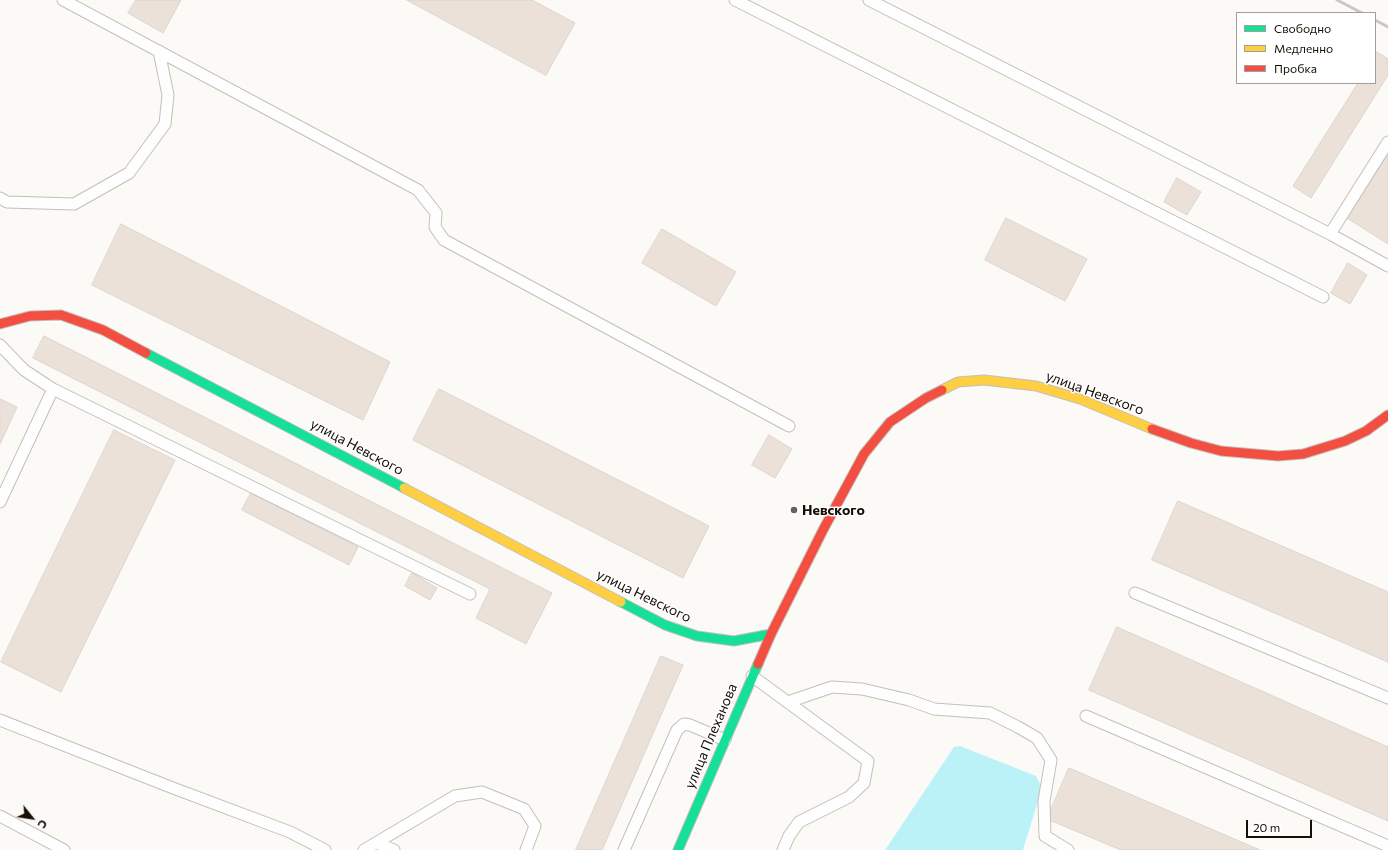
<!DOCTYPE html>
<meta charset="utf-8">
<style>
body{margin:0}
#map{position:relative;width:1388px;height:850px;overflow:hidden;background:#fcfaf7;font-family:Commissioner,sans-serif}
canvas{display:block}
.legend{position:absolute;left:1236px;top:12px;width:140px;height:72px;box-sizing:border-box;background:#fff;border:1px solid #a29f9b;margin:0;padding:5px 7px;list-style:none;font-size:12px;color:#170f05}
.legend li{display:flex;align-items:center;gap:8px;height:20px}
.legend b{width:20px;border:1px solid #a29f9b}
.north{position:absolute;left:12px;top:798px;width:40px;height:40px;-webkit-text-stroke:3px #fff;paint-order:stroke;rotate:120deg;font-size:11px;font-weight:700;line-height:16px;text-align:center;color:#170f05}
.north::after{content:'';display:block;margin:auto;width:14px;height:18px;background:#170f05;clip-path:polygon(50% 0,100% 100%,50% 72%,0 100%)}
.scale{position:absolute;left:1246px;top:820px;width:66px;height:18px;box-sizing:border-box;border:2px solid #170f05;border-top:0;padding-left:5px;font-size:12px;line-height:14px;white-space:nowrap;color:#170f05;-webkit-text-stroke:3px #fff;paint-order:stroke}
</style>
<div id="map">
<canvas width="1388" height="850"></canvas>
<ul class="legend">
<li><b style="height:5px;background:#16e098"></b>Свободно</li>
<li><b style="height:5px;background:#ffcf43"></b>Медленно</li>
<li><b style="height:5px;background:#f24e42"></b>Пробка</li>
</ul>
<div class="north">С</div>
<div class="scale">20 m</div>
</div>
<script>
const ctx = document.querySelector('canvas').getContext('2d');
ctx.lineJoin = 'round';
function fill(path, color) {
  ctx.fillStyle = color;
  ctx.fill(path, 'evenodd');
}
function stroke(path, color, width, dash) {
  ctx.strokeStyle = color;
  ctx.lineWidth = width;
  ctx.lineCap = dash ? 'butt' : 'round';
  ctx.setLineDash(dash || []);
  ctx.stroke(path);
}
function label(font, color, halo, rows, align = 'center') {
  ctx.font = font + ' Commissioner,sans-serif';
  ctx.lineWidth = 3;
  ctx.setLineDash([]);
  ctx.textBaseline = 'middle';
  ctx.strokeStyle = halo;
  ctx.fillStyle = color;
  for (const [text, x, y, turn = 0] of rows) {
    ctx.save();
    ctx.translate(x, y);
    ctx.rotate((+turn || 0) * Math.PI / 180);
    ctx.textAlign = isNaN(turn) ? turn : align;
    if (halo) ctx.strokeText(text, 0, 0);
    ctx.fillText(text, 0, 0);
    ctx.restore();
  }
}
fill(new Path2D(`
 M960 746 1036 776 1042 788 1023 850H885L954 747Z`), '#baf2f8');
const building = new Path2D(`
 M136 0H181L163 33 128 13Z
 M407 0H532L575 23 546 75Z
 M1377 52 1388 59V75L1311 198 1293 186 1358 83H1375V56Z
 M1388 154V244L1347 218Z
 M1177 178 1201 192 1187 215 1164 202Z
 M1006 218 1087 259 1065 301 985 260Z
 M121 224 390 362 363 420 92 285Z
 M662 229 736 272 716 306 642 263Z
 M1348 263 1367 275 1350 304 1331 293Z
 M44 336 552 593 526 644 476 618 490 589 33 358Z
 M439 389 709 526 683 578 413 440Z
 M0 399 17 407 0 444Z
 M114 430 175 460 61 692 1 662Z
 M769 435 792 449 775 478 752 465Z
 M251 493 358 547 349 565 242 510Z
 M1178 501 1388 592V662L1152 560Z
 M412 573 437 588 430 600 405 586Z
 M1117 627 1388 747V821L1089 690Z
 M661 656 683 665 602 850H576Z
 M1069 768 1260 850H1121L1047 819Z`);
fill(building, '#ece1d8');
stroke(building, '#dbd4cf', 1);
const lane = new Path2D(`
 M63 0 418 190 436 213 435 227 444 240 789 426
 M735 0 1323 297
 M869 0 1330 234 1388 266
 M0 198 7 202 74 204 129 173 165 124 168 95 159 51
 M1330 234 1388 142
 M0 345 24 370 53 389 470 594
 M0 502 53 389
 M1135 593 1388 698
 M752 676 868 761 864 783 849 797 799 822 789 836 783 850
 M788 702 832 687 862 689 909 700 934 709 990 713 1018 727 1037 738 1051 760 1044 801 1045 836 1068 850
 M1086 716 1388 846
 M0 720 173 788 290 832 325 850
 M0 816 64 850
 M376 843 394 850
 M364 850 455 796 482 792 524 809 535 826 526 850
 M624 850 677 730 684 724 690 725 725 740`);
const fast = new Path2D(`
 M146 353 404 488
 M621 602 665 625 697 636 734 641 771 634
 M678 850 758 664`);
const slow = new Path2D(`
 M942 390 958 382 984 380 1036 386 1080 399 1152 429
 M404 488 621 602`);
const jam = new Path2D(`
 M0 324 30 316 61 315 103 330 146 353
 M1152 429 1191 443 1221 451 1278 456 1303 454 1345 441 1366 431 1388 415
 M758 664 771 634 823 530 864 454 890 422 926 398 942 390`);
stroke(lane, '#c4bfb8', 13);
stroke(fast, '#c4bfb8', 11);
stroke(slow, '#c4bfb8', 11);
stroke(jam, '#c4bfb8', 11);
stroke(lane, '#fffefe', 11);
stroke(fast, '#16e098', 9);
stroke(slow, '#ffcf43', 9);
stroke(jam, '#f24e42', 9);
stroke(new Path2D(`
 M1337 0 1362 13
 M1375 20 1388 27`), '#c9c8c6', 3);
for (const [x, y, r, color] of [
 [794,510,4,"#67615a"]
]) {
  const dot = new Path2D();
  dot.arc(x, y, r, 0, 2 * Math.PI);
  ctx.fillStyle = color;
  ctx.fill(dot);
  stroke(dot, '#fff', 1.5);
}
label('14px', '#170f05', '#fff', [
 ["улица Невского",1095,393,20],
 ["улица Невского",357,447,28],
 ["улица Невского",644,596,26],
 ["улица Плеханова",711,736,-67]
]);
label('bold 14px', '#170f05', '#fff', [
 ["Невского",802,510]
], 'left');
</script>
